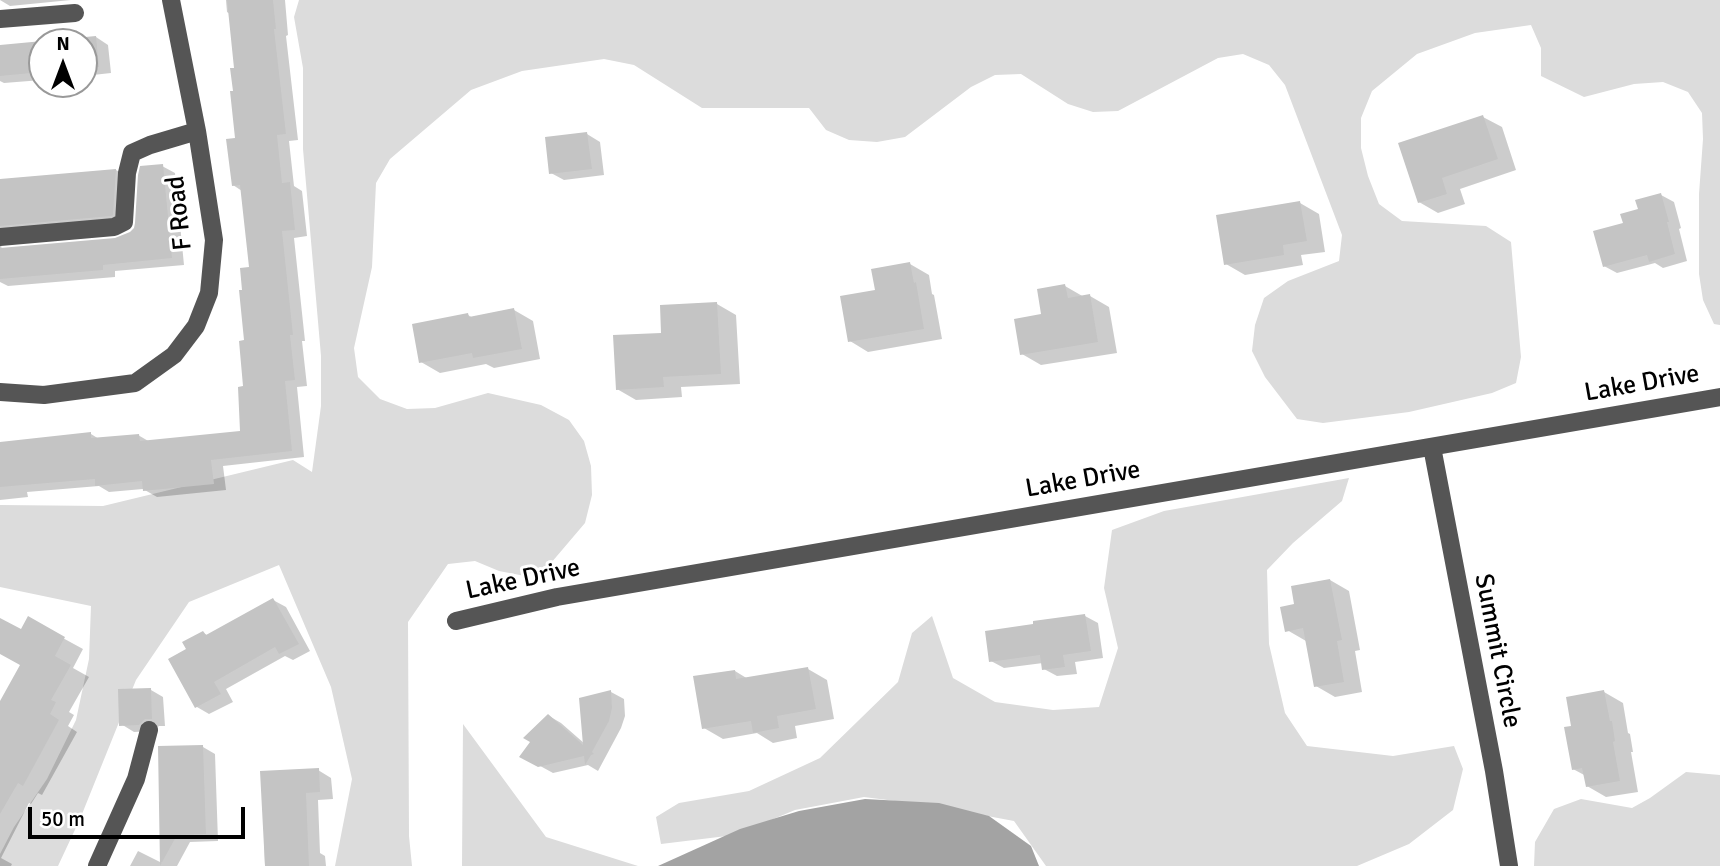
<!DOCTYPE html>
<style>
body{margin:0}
#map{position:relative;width:1720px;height:866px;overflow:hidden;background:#fff;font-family:Signika,sans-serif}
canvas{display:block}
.north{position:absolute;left:28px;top:28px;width:70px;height:70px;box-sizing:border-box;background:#fff;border:2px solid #999;border-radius:50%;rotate:0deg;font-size:19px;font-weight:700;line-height:28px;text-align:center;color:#000}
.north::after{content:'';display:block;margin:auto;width:24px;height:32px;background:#000;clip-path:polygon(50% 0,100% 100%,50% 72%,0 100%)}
.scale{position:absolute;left:28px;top:807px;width:217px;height:32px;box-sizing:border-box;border:4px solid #000;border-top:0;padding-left:9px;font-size:21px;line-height:24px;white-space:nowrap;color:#000;-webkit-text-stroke:5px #fff;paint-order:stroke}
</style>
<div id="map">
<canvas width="1720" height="866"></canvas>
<div class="north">N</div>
<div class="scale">50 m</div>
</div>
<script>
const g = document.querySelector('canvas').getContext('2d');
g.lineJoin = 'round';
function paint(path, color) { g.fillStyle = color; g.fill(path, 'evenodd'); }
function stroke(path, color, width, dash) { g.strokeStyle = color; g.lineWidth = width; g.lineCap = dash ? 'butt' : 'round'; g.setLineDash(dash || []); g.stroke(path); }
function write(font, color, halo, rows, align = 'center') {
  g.font = font + ' Signika,sans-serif'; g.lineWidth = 6; g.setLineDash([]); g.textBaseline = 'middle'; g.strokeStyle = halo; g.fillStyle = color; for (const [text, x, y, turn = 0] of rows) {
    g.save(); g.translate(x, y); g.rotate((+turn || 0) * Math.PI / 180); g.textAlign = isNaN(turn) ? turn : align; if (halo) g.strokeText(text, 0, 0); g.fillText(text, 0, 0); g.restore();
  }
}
paint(new Path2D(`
 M299,0H1720V325L1714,324L1703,300L1699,274V194L1703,139L1702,113L1688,92L1663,82L1634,84L1584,97L1541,76V48L1531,25L1475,33L1417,54L1372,91L1361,118V148L1368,176L1379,204L1402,221L1486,226L1511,242L1521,357L1516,383L1492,393L1409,412L1323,423L1297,419L1265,377L1252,351L1255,325L1264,298L1288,281L1339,261L1342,235L1285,85L1269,65L1243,54L1218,58L1118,111L1093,112L1068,104L1021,74L995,75L971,87L905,137L877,142L849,140L826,130L809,108H702L634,65L604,59L522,71L471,90L390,159L376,183L372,267L354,348L358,377L380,399L407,409L435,408L488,393L541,405L569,420L584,441L591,466L592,495L585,523L551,563L525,576L499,571L475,561L448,564L408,622L409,836L412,866H335L352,779L331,687L279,565L189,602L136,680L80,819L58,866H0V854L14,827L47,779L76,720L89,659L91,606L0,587V505L103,506L293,460L312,472L321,406V356L303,149V68L294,17Z
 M1349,478L1342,501L1293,543L1267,570L1269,644L1285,713L1307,746L1393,756L1454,746L1463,769L1453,810L1409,844L1357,866H1046L1014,821L934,806L864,797L795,810L735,835L661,844L656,817L679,803L749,791L820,758L898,682L912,633L932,616L953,678L995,702L1053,710L1099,707L1118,648L1104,588L1112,530L1164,511Z
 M463,724L546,837L638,866H462Z
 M1686,772L1720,775V866H1534L1535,842L1554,809L1581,799L1632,808L1650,798Z`), '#dcdcdc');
paint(new Path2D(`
 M865,799L939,803L989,816L1031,846L1039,866H658L740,829L799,811Z`), '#a3a3a3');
paint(new Path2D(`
 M0,0H71L10,6Z
 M226,0H285L288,35L286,36L298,140L289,141L294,186L302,191L307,236L294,238L305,341H302L307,386L297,387L304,457L223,466L226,490L157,497L143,489L109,492L99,486L27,492L28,497L0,500V444L91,434L99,439L138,435L150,442L242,433L245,387L246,341L244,292L251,269L242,191L233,185L237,140L234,93L236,69L230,14L227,12Z
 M96,37L108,45L111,73L84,76V42H46Z
 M42,42V80L4,83L0,81V46Z
 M1483,117L1502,127L1516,170L1460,189L1465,204L1438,213L1419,202Z
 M587,134L600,142L604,175L564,180L551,173Z
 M162,166L175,173L184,265L115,271V277L8,286L0,282V181L116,170L129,178L125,221L1,245L2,250L115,240L130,234L135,228Z
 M1661,195L1674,202L1681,228L1679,229L1687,261L1663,268L1655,263L1617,273L1604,266L1625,224L1640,210Z
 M1300,203L1319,214L1325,252L1301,255L1303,265L1245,275L1226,264Z
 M910,264L929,275L932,294L934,295L942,339L868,352L850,341L877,291Z
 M1065,286L1084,297L1090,296L1109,307L1117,353L1041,365L1022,354L1043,315Z
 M717,304L736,315L740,384L681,387L682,397L636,400L617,389L663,335Z
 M514,310L533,321L540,359L494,368L486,364L440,373L421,362L468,315L473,318Z
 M1330,580L1349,591L1360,650L1355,651L1362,692L1335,697L1316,686L1306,641L1287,630L1296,606Z
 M273,600L286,607L310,651L293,660L285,656L226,689L233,702L209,714L197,707L188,650L203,633L209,636Z
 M1085,616L1098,623L1103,658L1075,662L1077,674L1057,676L1044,669L1043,663L1004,668L991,661Z
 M28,619L83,649L73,668L89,677L69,712L74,715L68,726L77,732L42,795L38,793L31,804L29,803L1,858L12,864L11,866H0V706L22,665L0,653V620L22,632Z
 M808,669L827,680L834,719L795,726L797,738L773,743L757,733L723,739L704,728L735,671L748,679Z
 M151,690L163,697L165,726H159L153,731L134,732L121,724Z
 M611,692L624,699L625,716L621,728L598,771L588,765L553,773L522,756L549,716L561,723L585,744Z
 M1604,692L1623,703L1628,733L1630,734L1633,752H1631L1638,792L1606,797L1587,786L1586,776L1573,769V727Z
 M203,747L215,754L218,841L190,842L177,866H130L138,851L162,863L160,748Z
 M318,770L331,778L333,799L318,800L320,853L325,856L326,866H265L262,773Z`), '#0003');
paint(new Path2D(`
 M227,0H273L276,29H274L286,134L277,135L282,183L290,182L295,230L282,231L293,335H290L295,380L285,381L292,451L211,460L214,484L143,491L142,481L95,486V479L0,487V442L91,432V438L139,434L140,441L240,431L238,387L243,386L239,341L244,340L239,290H242L240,268L249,267L240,185L232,186L226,139L235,138L230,91H233L230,68H234Z
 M96,36L99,67L84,68V42H42V72L0,76V45Z
 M1483,115L1498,159L1442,178L1447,194L1418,203L1398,143Z
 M587,132L592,169L549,174L545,137Z
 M163,164L172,258L103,265V270L0,279V248L115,238L130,232L134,228L135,223L138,175L140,166Z
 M116,169L113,215L111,216L0,226V179Z
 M1661,193L1669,222H1667L1675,254L1649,262L1647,255L1603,267L1593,231L1623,223L1620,214L1638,209L1635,200Z
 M1300,201L1307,241L1283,245L1284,255L1224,265L1216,215Z
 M910,262L914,283L916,282L924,329L848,342L840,296L875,290L871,269Z
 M1065,284L1068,298L1090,294L1098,342L1020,355L1014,319L1041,314L1037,289Z
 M717,302L721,374L663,377L664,387L616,390L613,335L661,333L660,305Z
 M514,308L522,349L473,358L472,353L419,363L412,324L468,313L469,317Z
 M1330,579L1342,640L1337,641L1344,682L1314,687L1303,628L1285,632L1280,607L1294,604L1291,586Z
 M273,598L299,644L279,654L275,647L214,682L221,694L195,708L168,659L186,649L182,642L203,631L206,635Z
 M1085,614L1091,651L1063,655L1065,667L1042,670L1040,655L989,662L985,631L1033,624V621Z
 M28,616L65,637L55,656L71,665L51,700L56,702L50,714L59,720L23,786L18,783L0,814V701L20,665L0,654V618L21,629Z
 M808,667L816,709L777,716L779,728L753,733L751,721L702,729L693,676L735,670L736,679Z
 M151,688L152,719H145L139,725L119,726L118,689Z
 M611,690L612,708L609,721L592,752L594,754L591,755L585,765L584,756L538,767L519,757L530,742L523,738L548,714L583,745L579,698Z
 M1604,690L1610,721H1612L1615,741L1613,742L1620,781L1586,787L1582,768L1572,770L1564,727L1571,726L1566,697Z
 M203,745L206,834L177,835L160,866L158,746Z
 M319,768L320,792L306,793L309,866H265L260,771Z`), '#c4c4c4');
stroke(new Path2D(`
 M0,19L75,13
 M0,237L114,227L124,222L127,173L132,153L150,145L197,131
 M0,392L44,395L135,383L174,355L196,326L209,293L214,240L197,131L171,0
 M1432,447L1494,771L1509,866
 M456,621L557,597L1720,397
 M97,866L136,779L149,730`), '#555', 18);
write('26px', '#000', '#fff', [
 ["F Road",180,213,-96],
 ["Lake Drive",1642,384,-10],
 ["Lake Drive",1083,480,-10],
 ["Lake Drive",523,580,-12],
 ["Summit Circle",1497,651,79]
]);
</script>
